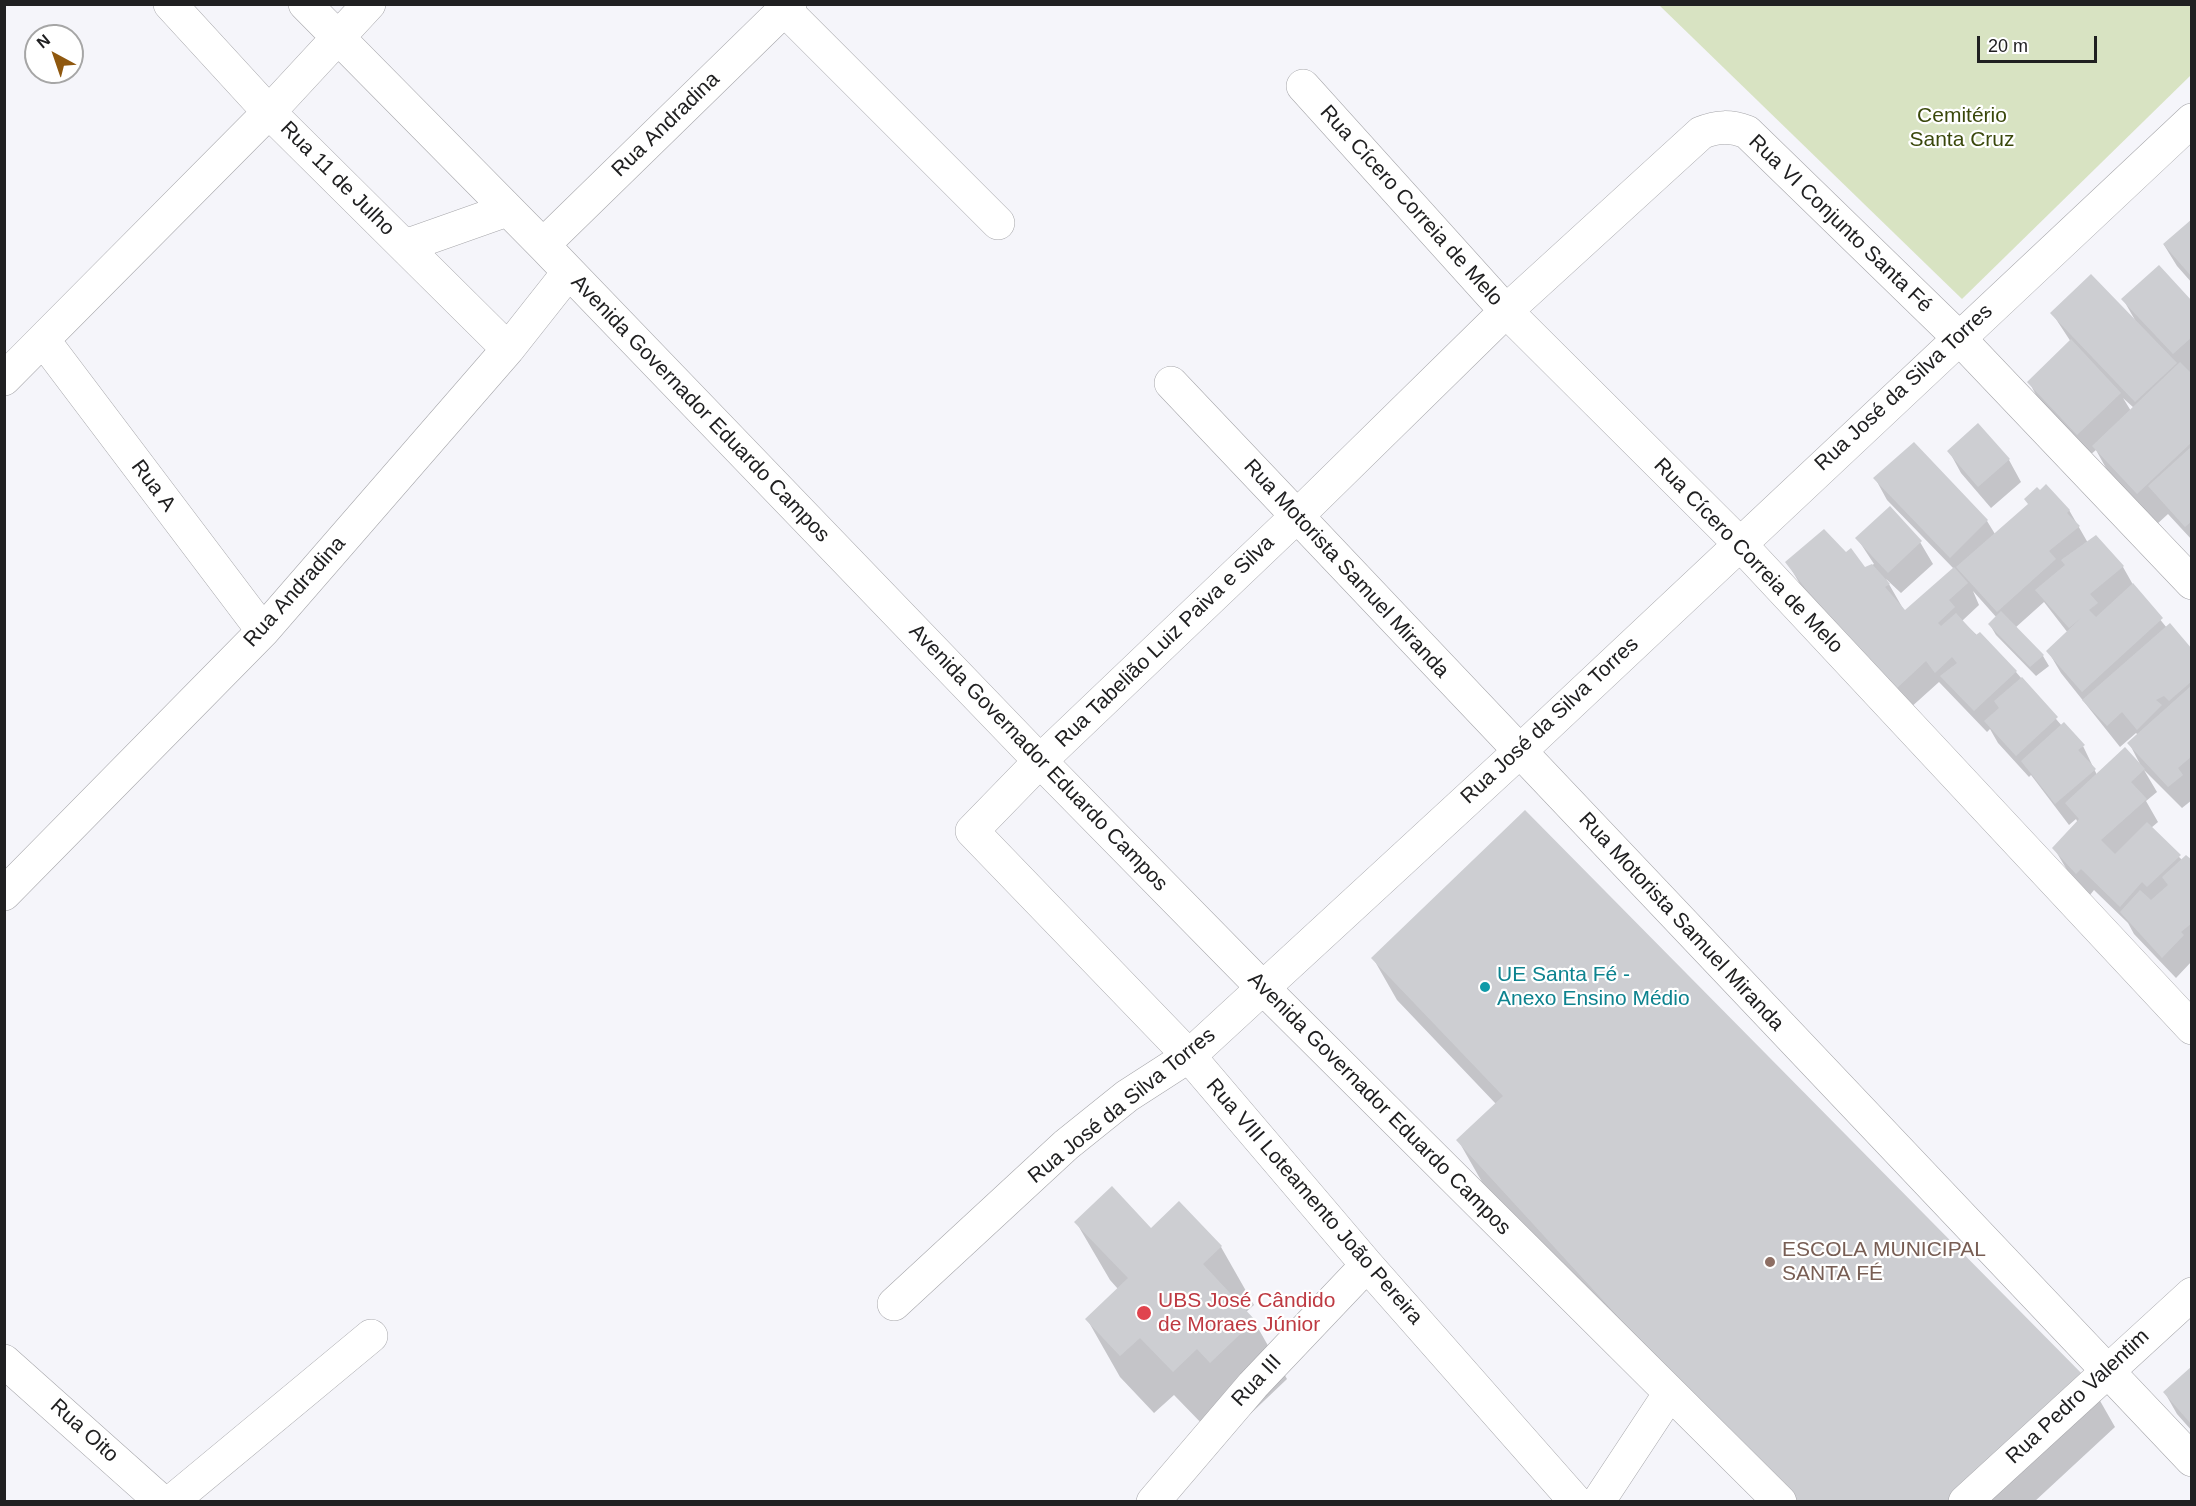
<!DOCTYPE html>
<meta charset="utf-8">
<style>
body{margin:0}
#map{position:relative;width:2196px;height:1506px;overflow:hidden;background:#f5f5fa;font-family:Helvetica,sans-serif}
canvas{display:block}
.frame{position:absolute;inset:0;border:6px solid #202021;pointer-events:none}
.north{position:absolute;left:24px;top:24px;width:60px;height:60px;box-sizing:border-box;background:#fff;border:2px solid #a6a6a6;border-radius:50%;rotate:320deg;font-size:16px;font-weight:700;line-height:24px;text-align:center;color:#202021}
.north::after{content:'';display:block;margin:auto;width:21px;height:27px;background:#8f580f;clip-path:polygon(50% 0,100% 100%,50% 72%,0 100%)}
.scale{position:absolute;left:1977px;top:36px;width:120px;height:27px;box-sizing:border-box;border:3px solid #202021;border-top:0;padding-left:8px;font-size:18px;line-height:21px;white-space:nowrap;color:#202021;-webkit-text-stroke:4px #fff;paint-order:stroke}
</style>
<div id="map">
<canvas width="2196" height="1506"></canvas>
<div class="frame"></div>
<div class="north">N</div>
<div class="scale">20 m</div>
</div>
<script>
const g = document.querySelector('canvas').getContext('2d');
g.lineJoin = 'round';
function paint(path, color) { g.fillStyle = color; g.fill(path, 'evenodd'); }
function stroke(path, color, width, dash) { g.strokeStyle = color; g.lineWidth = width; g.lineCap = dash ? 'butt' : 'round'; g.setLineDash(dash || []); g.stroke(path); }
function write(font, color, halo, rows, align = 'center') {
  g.font = font + ' Helvetica,sans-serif'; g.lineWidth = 4.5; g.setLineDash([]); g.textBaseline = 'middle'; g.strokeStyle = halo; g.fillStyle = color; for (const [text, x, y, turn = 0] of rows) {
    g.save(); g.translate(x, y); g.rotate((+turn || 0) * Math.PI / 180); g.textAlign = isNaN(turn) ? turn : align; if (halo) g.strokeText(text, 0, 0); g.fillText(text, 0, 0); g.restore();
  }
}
paint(new Path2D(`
 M1659,5H2191V75L1962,299Z`), '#d8e3c2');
paint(new Path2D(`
 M2192,221V283L2177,266L2164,245Z
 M2123,299L2192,303V370L2189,373L2192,376V540L2168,514L2156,525L2112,479L2096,450L2090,455L2041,404L2029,382L2071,342L2052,313L2135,320ZM2123,398L2134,408L2131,411Z
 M1978,425L2009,460L2021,482L1991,508L1961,473L1949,451Z
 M1875,478L1987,521L1995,534L2069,510L2088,543L2096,537L2123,567L2136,590L2167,628L2192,651V800L2182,808L2144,770L2157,792L2146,801L2158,822L2151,828L2183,861L2192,862V961L2176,978L2134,934L2128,923L2094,890L2090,895L2067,870L2054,848L2078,823L2076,819L2069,825L2031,775L2029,777L1998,743L1990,729L1987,732L1939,682L1909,709L1800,584L1787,562L1846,554L1865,569L1874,564L1857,538L1920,542L1933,564L1901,593L1886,579L1905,612L1954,569L1887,500ZM1973,591L1997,618L1990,625L1996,635L2036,676L2049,666L2043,656L2015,628L2044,602L2068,633L2048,651L2061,673L2120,747L2136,733L2138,735L2129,743L2140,764L2097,775L2083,746L2062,726L2016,672L1962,621L1979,605Z
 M1373,958L2091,1385L2115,1427L2034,1502H1776L1482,1182L1458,1140L1496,1104L1397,1000Z
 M1179,1204L1221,1247L1254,1305L1246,1312L1254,1321L1287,1379L1244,1420L1207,1429L1174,1395L1154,1413L1120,1377L1087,1319L1118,1289L1110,1280L1076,1222L1151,1230Z
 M2192,1368V1431L2177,1414L2165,1393Z`), '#0003');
paint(new Path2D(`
 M2192,219V277L2163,244Z
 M2159,265L2192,301V337L2173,354L2121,299Z
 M2091,274L2177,363L2135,402L2050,313Z
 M2071,339L2121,393L2077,435L2027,382Z
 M2180,362L2192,374V442L2137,494L2092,446Z
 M1978,423L2010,459L1978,487L1947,451Z
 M1914,442L1988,520L1950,558L1873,478Z
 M2192,446V521L2185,527L2148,486Z
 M2046,484L2070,510L2067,513L2080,526L2049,551L2056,559L1997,612L1956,567L2028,504L2024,499L2037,487L2040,490Z
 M1890,506L1922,541L1888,573L1855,538Z
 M1824,529L1846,552L1851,548L1865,567L1872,564L1890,584L1885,587L1905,610L1954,567L1968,583L1949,600L1955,607L1938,623L1941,626L1956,613L1976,635L1980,632L2017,671L1974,711L1940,676L1957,663L1952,657L1935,673L1926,661L1896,689L1805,588L1785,562Z
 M2096,535L2124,566L2090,594L2098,603L2089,610L2096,617L2133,583L2163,618L2082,692L2046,651L2082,617L2069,628L2035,590L2065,565L2061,560Z
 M2001,611L2044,655L2030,667L1988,624Z
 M2170,623L2192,649V681L2169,701L2164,696L2156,700L2162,705L2137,730L2122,712L2107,726L2082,700Z
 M2022,677L2058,717L2016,756L1984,721L1999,708L1994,701Z
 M2192,685V756L2178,768L2183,775L2168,787L2127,743Z
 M2064,722L2085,745L2078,750L2096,769L2055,804L2021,761Z
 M2125,747L2145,769L2131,782L2147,799L2101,840L2115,854L2147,822L2181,855L2147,887L2142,882L2120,907L2081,869L2076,874L2052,848L2079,819L2065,803Z
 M1525,810L2092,1384L1965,1502H1788L1456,1140L1503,1096L1371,958Z
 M2186,855L2192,860V923L2181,932L2184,935L2162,958L2120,912L2140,890L2151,900L2168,885L2162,877Z
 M1112,1186L1151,1228L1179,1201L1222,1246L1203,1264L1255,1320L1210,1363L1197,1349L1173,1372L1140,1338L1120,1356L1085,1319L1128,1278L1074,1222Z
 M2192,1366V1425L2163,1392Z`), '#cdced2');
const minor = new Path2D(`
 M170,4L269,112L508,349
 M305,4L543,245L1040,761L1262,987L1780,1502
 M785,10L998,223
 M1303,86L1506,311L1739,543L2192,1028
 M543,245L790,4
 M405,246L507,210
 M44,341L263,631
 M4,379L269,112L369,4
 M1171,383L2192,1460
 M4,894L263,631L508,349L568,273
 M894,1304L1066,1145L1127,1096L1189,1056L1519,752L2192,120
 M4,1361L162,1502
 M171,1502L371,1336
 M1153,1502L1253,1385L1367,1265
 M1576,1502L1367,1265L1189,1056L972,831L1040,761L1296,517L1506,311L1701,133C1718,126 1730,126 1747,132L1958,337L2192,583
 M1598,1502L1670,1393
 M1965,1502L2192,1294`);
stroke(minor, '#a6a6aa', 34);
stroke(minor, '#fff', 33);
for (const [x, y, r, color] of [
 [1485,987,6,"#0f9aa8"],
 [1770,1262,6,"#8d6e63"],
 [1144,1313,8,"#e0444e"]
]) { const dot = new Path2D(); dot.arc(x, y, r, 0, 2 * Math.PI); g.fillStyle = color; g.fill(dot); stroke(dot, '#fff', 2); }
write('21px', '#3a480b', '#fff', [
 ["Cemitério",1962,116],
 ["Santa Cruz",1962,140]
]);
write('21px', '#202021', '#fff', [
 ["Rua Andradina",666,125,-44],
 ["Rua 11 de Julho",337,179,45],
 ["Rua Cícero Correia de Melo",1411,206,48],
 ["Rua VI Conjunto Santa Fé",1840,224,44],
 ["Rua José da Silva Torres",1904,388,-43],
 ["Avenida Governador Eduardo Campos",700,409,46],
 ["Rua A",153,486,53],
 ["Rua Cícero Correia de Melo",1748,556,46],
 ["Rua Motorista Samuel Miranda",1346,569,47],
 ["Rua Andradina",295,592,-48],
 ["Rua Tabelião Luiz Paiva e Silva",1165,642,-44],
 ["Rua José da Silva Torres",1550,721,-43],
 ["Avenida Governador Eduardo Campos",1038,758,46],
 ["Rua Motorista Samuel Miranda",1681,922,47],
 ["Avenida Governador Eduardo Campos",1379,1104,45],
 ["Rua José da Silva Torres",1122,1106,-39],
 ["Rua VIII Loteamento João Pereira",1314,1202,49],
 ["Rua III",1257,1381,-47],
 ["Rua Pedro Valentim",2078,1397,-43],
 ["Rua Oito",84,1431,42]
]);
write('21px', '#0d838f', '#fff', [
 ["UE Santa Fé -",1497,975],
 ["Anexo Ensino Médio",1497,999]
], 'left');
write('21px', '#785e54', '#fff', [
 ["ESCOLA MUNICIPAL",1782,1250],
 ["SANTA FÉ",1782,1274]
], 'left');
write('21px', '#be3a42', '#fff', [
 ["UBS José Cândido",1158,1301],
 ["de Moraes Júnior",1158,1325]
], 'left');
</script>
